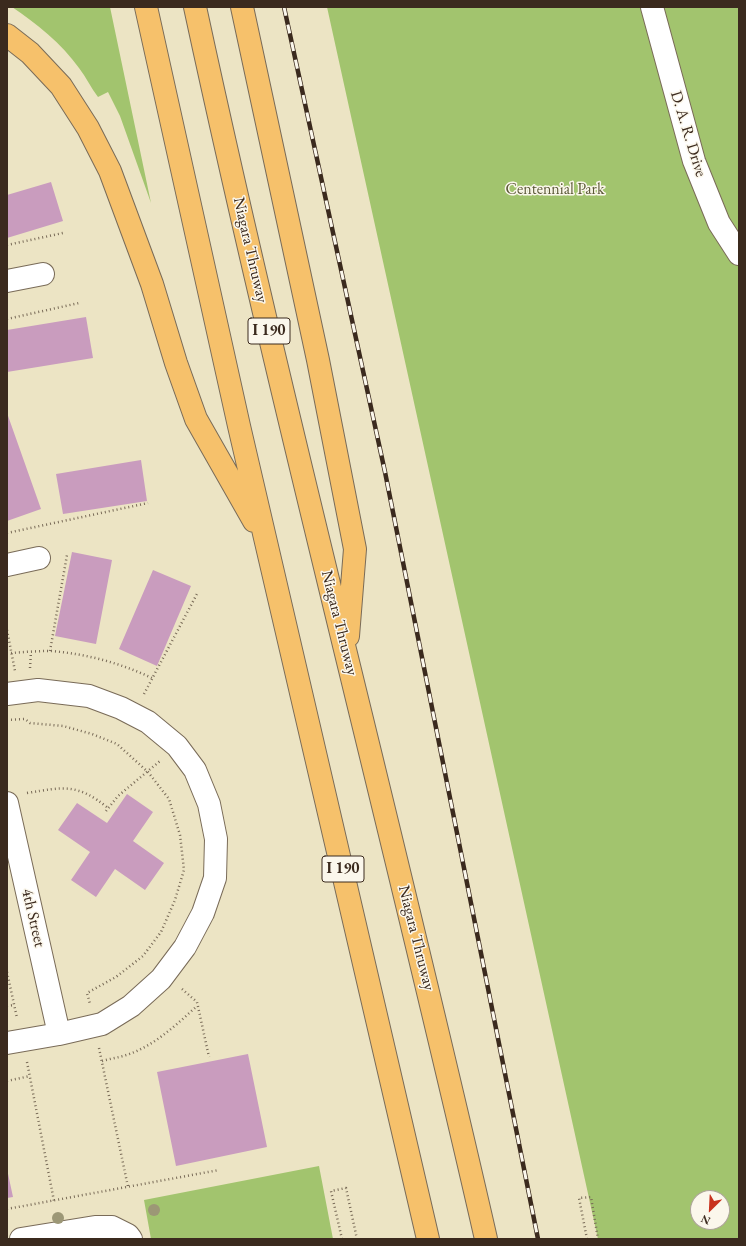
<!DOCTYPE html>
<style>
body{margin:0}
#map{position:relative;width:746px;height:1246px;overflow:hidden;background:#ece4c4;font-family:"EB Garamond",serif}
canvas{display:block}
.frame{position:absolute;inset:0;border:8px solid #3b2a1e;pointer-events:none}
.north{position:absolute;left:690px;top:1190px;width:40px;height:40px;box-sizing:border-box;background:#fbf7ec;border:1px solid #aea59a;border-radius:50%;rotate:204deg;font-size:11px;font-weight:700;line-height:16px;text-align:center;color:#3b2a1e}
.north::after{content:'';display:block;margin:auto;width:14px;height:18px;background:#c8321e;clip-path:polygon(50% 0,100% 100%,50% 72%,0 100%)}
</style>
<div id="map">
<canvas width="746" height="1246"></canvas>
<div class="frame"></div>
<div class="north">N</div>
</div>
<script>
const g = document.querySelector('canvas').getContext('2d');
g.lineJoin = 'round';
function paint(path, color) { g.fillStyle = color; g.fill(path, 'evenodd'); }
function stroke(path, color, width, dash) { g.strokeStyle = color; g.lineWidth = width; g.lineCap = dash ? 'butt' : 'round'; g.setLineDash(dash || []); g.stroke(path); }
function write(font, color, halo, rows, align = 'center') {
  g.font = font + ' "EB Garamond",serif'; g.lineWidth = 3; g.setLineDash([]); g.textBaseline = 'middle'; g.strokeStyle = halo; g.fillStyle = color; for (const [text, x, y, turn = 0] of rows) {
    g.save(); g.translate(x, y); g.rotate((+turn || 0) * Math.PI / 180); g.textAlign = isNaN(turn) ? turn : align; if (halo) g.strokeText(text, 0, 0); g.fillText(text, 0, 0); g.restore();
  }
}
paint(new Path2D(`
 M12,7H110L151,203L120,116L108,92L98,97C91,88 86,77 79,68C62,44 36,23 12,7Z
 M327,7H739V1239H598ZM698,1198H722V1222H698Z
 M319,1166L333,1239H151L144,1200Z`), '#a2c46e');
paint(new Path2D(`
 M51,182L63,221L7,238V195Z
 M86,317L93,358L7,372V330Z
 M7,413L41,509L7,521Z
 M141,460L147,501L63,514L56,474Z
 M72,552L112,560L96,644L55,636Z
 M153,570L191,586L157,666L119,649Z
 M127,794L153,812L133,841L164,863L145,890L115,869L96,897L71,880L90,852L58,830L77,803L107,823Z
 M248,1054L267,1147L176,1166L157,1072Z
 M7,1169L13,1197L7,1198Z`), '#c99cbe');
const minor = new Path2D(`
 M652,7L694,161L719,223L739,254
 M7,281L43,274
 M7,565L39,558
 M7,694L38,690L89,696L121,708L148,722L177,746L195,770L209,804L216,839L215,878L203,913L185,947L161,979L131,1006L102,1024L59,1034L7,1043
 M7,803L59,1034
 M21,1239L95,1227H112L128,1235L131,1239`);
const motorway = new Path2D(`
 M146,7L239,426L428,1239
 M195,7C284,420 392,827 486,1239
 M242,7L318,360L355,549L348,636
 M7,35L30,53L61,86L88,128L110,171L152,284L176,363L196,419L254,521`);
stroke(minor, '#796b58', 24);
stroke(motorway, '#796b58', 24);
stroke(new Path2D(`
 M7,245L63,233
 M7,319L79,303
 M7,533L148,503
 M7,630L15,671
 M50,651L67,555
 M11,653C24,652 38,651 51,651C87,654 120,663 152,678
 M30,668L31,652
 M144,694L198,592
 M7,720L25,719L30,723L63,726L92,734L117,744L148,772L169,799L180,835L184,870L175,900L161,932L143,956L116,977L87,993L90,1004
 M27,793C64,787 77,783 108,808
 M106,811L118,796L160,761
 M7,972L17,1018
 M182,989L197,1002L209,1057
 M7,1006L14,1005
 M99,1048L128,1187
 M102,1061C109,1059 116,1058 123,1056C152,1048 175,1026 197,1006
 M27,1062L54,1201
 M7,1081L30,1076
 M7,1209L219,1170
 M342,1239L331,1191L346,1188L357,1239
 M587,1239L579,1198L591,1197L598,1239`), '#796b58', 2.5, [1, 3]);
stroke(minor, '#fff', 22);
stroke(motorway, '#f6c16b', 22);
const rail = new Path2D(`
 M284,7L385,472L538,1239`);
stroke(rail, '#3b2a1e', 4.5);
stroke(rail, '#fbf7ec', 3, [9]);
g.fillStyle = '#9c9776';
for (const [x, y] of [
 [154,1210],
 [58,1218]
]) { g.beginPath(); g.arc(x, y, 6, 0, 2 * Math.PI); g.fill(); }
for (const [x, y, w] of [
 [269,331,42],
 [343,869,42]
]) { const box = new Path2D(); box.roundRect(x - w / 2, y - 13, w, 26, 3); g.fillStyle = '#fbf7ec'; g.fill(box); stroke(box, '#3b2a1e', 1); }
write('bold 15px', '#3b2a1e', null, [
 ["I 190",269,331],
 ["I 190",343,869]
]);
write('16px', '#3b2a1e', '#fbf7ec', [
 ["D. A. R. Drive",688,134,73],
 ["Niagara Thruway",250,250,77],
 ["Niagara Thruway",339,623,76],
 ["4th Street",33,918,77],
 ["Niagara Thruway",416,938,76]
]);
write('16px', '#5a5836', '#fbf7ec', [
 ["Centennial Park",555,190]
]);
</script>
